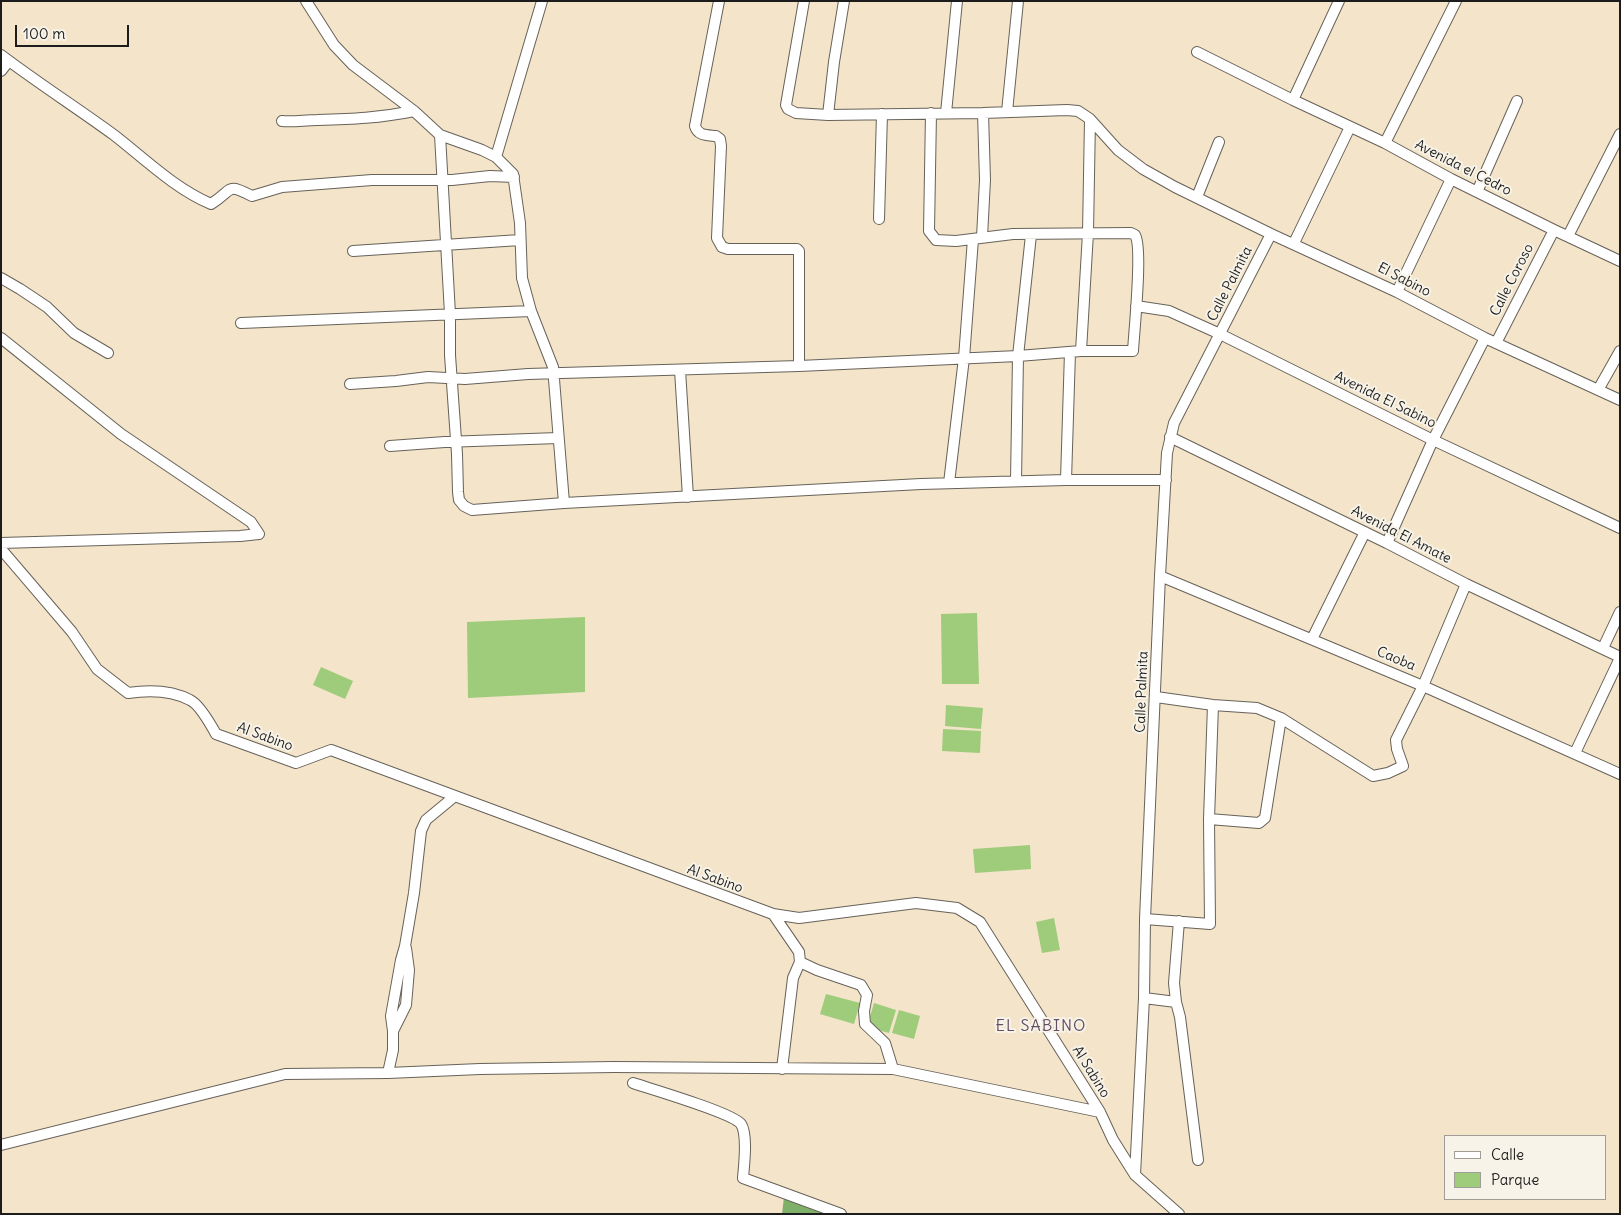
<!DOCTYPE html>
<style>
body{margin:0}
#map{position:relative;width:1621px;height:1215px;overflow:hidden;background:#f3e4ca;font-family:Delius,sans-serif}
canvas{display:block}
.frame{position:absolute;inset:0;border:2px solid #1c1c1c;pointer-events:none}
.legend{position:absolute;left:1444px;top:1135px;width:162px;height:65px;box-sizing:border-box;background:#f7f3e8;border:1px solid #9f9d96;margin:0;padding:6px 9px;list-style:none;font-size:15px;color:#1c1c1c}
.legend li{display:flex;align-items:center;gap:10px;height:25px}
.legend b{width:25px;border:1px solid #9f9d96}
.scale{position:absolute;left:15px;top:25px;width:114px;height:22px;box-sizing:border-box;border:2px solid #1c1c1c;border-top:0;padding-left:6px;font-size:15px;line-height:18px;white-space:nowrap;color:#1c1c1c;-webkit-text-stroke:4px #f7f3e8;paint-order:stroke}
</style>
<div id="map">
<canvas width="1621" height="1215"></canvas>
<div class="frame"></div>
<ul class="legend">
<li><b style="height:6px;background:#fff"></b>Calle</li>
<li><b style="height:14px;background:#9ecc7a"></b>Parque</li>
</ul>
<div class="scale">100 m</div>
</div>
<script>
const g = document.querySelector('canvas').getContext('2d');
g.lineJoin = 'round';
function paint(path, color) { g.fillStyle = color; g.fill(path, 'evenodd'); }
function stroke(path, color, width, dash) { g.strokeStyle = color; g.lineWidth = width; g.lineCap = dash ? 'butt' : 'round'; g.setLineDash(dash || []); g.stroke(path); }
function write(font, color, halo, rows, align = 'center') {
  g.font = font + ' Delius,sans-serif'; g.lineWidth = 4; g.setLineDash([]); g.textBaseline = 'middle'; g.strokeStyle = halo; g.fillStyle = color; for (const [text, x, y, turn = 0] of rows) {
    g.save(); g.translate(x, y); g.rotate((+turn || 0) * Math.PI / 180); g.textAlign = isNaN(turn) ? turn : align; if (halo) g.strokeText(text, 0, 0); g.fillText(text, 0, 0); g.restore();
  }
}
paint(new Path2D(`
 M977,613L979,684H942L941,614Z
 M585,617V692L468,698L467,622Z
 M321,667L353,681L345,699L313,685Z
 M946,705L983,708L981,729L945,726Z
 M943,729L981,731L980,753L942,751Z
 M1030,845L1031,869L975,873L973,849Z
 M1054,918L1060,950L1042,953L1036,922Z
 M826,994L860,1003L854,1024L820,1014Z
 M874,1003L896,1010L889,1033L867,1027Z
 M899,1010L920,1016L914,1039L892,1033Z`), '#9ecc7a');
paint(new Path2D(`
 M784,1197L833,1214H782Z`), '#7eb06a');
const minor = new Path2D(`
 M306,1L334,45L353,65L414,111L440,135L482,150L496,157L513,174L520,223L522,278L531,311L553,367L564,503
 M719,1L695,126C698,136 707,135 716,136L720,139L721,146L717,238L722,247L728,249H797L799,251V366
 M804,1L786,105L788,109L796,113L828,115L983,113L1067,110L1078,111L1090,119L1118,150L1143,169L1175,187L1271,234L1397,292L1485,338L1620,400
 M1197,52L1293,100L1385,143L1451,179L1554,230L1620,261
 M1,55C38,83 77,108 114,135C145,159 174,188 211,204C234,190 225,182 252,196L282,187L372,180H452L490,176L514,177
 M1,71L9,61
 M1293,100L1339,1
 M1007,112L1018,1
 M946,113L957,1
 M828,115L834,62L844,1
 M282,121C294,122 305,120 317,120C352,119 380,118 414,111
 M440,135L450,314V355L457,454L458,492L459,500L464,506L472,510L564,503L921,484L1066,480H1166
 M1385,143L1456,1
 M496,157L542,1
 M1477,192L1517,101
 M1197,197L1219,142
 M879,219L882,114
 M1568,236L1620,134
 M982,237L985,180L983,113
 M1294,243L1350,127
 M353,251L520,240
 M1,278L20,289L47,307L74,333L108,353
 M1397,292L1451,179
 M1136,306L1169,311L1220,334L1433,440L1620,528
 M241,323L531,311
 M1,338L121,434L251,522L259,534L240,536L1,543
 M1496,343L1554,230
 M1081,351L1088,233L1090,119
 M680,370L688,497
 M350,384L396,381L428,377L465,379L528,374L799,366L1018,356L1081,351H1133C1134,332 1143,247 1135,235L1131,233L1013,234L956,241L936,240L929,231L931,113
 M1598,390L1620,351
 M1170,437L1387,543L1466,584L1620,657
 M390,446L445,442L558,438
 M1066,480L1070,352
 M1016,481L1018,356L1031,235
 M949,483L964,358L973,239
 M1387,543L1433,440L1485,338
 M1,549L72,632L97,669L128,693C148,690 171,690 190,700C199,704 211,725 216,734L296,763L331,750L773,914L799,918L916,903L957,908L980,922L1100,1112L1113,1140L1135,1175L1179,1214
 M1160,576L1423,686L1620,774
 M1312,639L1365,532
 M1603,648L1620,612
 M1156,697L1213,705L1257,708L1281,718L1373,776L1388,773L1403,766L1397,749L1396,740L1423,686L1466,584
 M1575,753L1620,658
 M1209,819L1259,823L1265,818L1281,718
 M773,914L799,952L800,962L793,978L782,1069
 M1145,919L1210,924L1209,819L1213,705
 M800,962L817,970L861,985L867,995L864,1011L865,1024L885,1043L893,1069
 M1144,998L1176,1002L1180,1017L1198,1160
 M1176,1002L1174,983L1179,921
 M393,1031L406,1005L409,970L406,948
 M388,1073L393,1050V1031L391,1016L401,960L405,946L414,893L421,831L426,820L455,796
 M633,1083C651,1089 733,1113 741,1124C748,1135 744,1165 743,1178L841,1214
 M1,1145L285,1074L388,1073L480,1069L614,1067L893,1069L1100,1112
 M1135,1175L1144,998L1145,919L1160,576L1167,453L1174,423L1271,234`);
stroke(minor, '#676259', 12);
stroke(minor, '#fff', 10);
write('14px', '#1c1c1c', '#f7f3e8', [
 ["Avenida el Cedro",1463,168,27],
 ["El Sabino",1404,280,27],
 ["Calle Coroso",1512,280,-63],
 ["Calle Palmita",1230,284,-63],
 ["Avenida El Sabino",1385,400,26],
 ["Avenida El Amate",1401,535,27],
 ["Caoba",1396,659,23],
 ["Calle Palmita",1142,692,-88],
 ["Al Sabino",265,737,20],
 ["Al Sabino",715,879,20],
 ["Al Sabino",1091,1072,58]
]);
g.letterSpacing = '1px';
write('16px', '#644e63', '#f7f3e8', [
 ["EL SABINO",1041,1026]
]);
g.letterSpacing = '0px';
</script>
